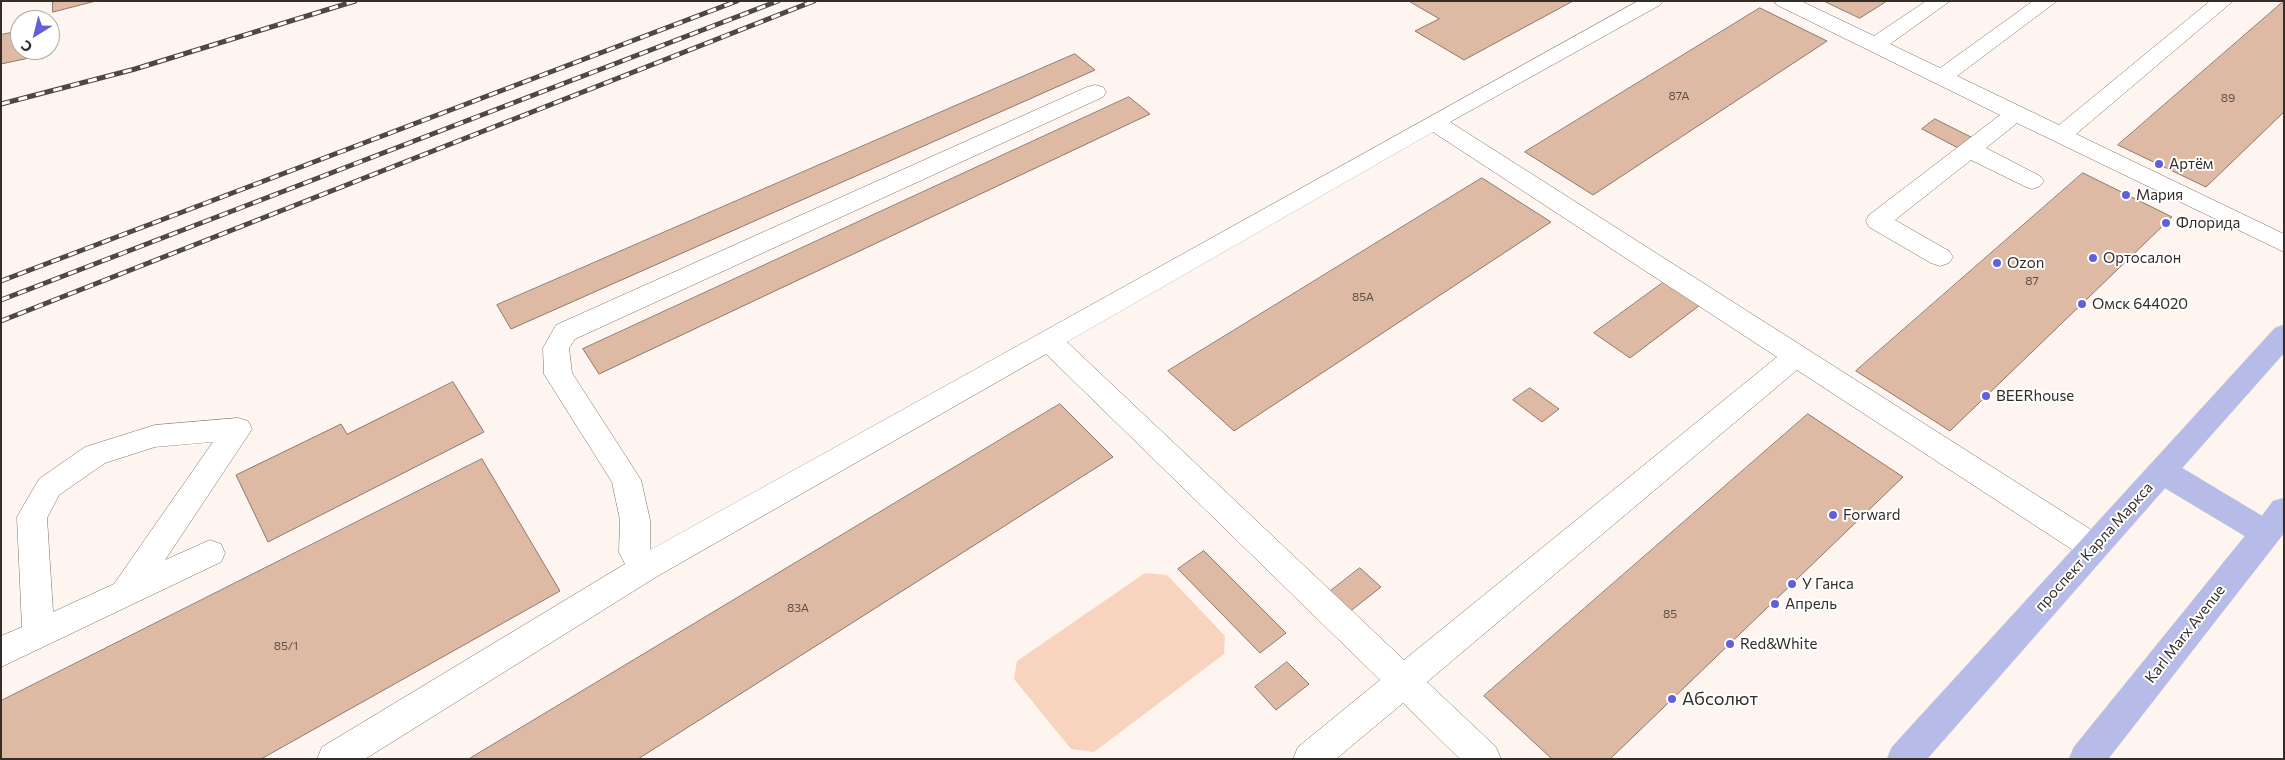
<!DOCTYPE html>
<meta charset="utf-8">
<style>
body{margin:0}
#map{position:relative;width:2285px;height:760px;overflow:hidden;background:#fef5f0;font-family:Commissioner,sans-serif}
canvas{display:block}
.frame{position:absolute;inset:0;border:2px solid #352d28;pointer-events:none}
.north{position:absolute;left:10px;top:10px;width:50px;height:50px;box-sizing:border-box;background:#fff;border:1px solid #aeaba9;border-radius:50%;rotate:216deg;font-size:14px;font-weight:700;line-height:20px;text-align:center;color:#352d28}
.north::after{content:'';display:block;margin:auto;width:18px;height:22px;background:#6060d9;clip-path:polygon(50% 0,100% 100%,50% 72%,0 100%)}
</style>
<div id="map">
<canvas width="2285" height="760"></canvas>
<div class="frame"></div>
<div class="north">С</div>
</div>
<script>
const g = document.querySelector('canvas').getContext('2d');
g.lineJoin = 'round';
function paint(path, color) { g.fillStyle = color; g.fill(path, 'evenodd'); }
function stroke(path, color, width, dash) { g.strokeStyle = color; g.lineWidth = width; g.lineCap = dash ? 'butt' : 'round'; g.setLineDash(dash || []); g.stroke(path); }
function write(font, color, halo, rows, align = 'center') {
  g.font = font + ' Commissioner,sans-serif'; g.lineWidth = 4; g.setLineDash([]); g.textBaseline = 'middle'; g.strokeStyle = halo; g.fillStyle = color; for (const [text, x, y, turn = 0] of rows) {
    g.save(); g.translate(x, y); g.rotate((+turn || 0) * Math.PI / 180); g.textAlign = isNaN(turn) ? turn : align; if (halo) g.strokeText(text, 0, 0); g.fillText(text, 0, 0); g.restore();
  }
}
paint(new Path2D(`
 M1145,573L1167,575L1225,636L1224,654L1094,752L1071,749L1014,679L1017,661Z`), '#f8d3be');
const building = new Path2D(`
 M53,1H96L53,12Z
 M1409,1H1573L1464,60L1415,31L1439,19Z
 M1824,1H1887L1860,18Z
 M2284,1V112L2206,187L2118,145Z
 M1760,8L1827,41L1593,195L1525,152Z
 M20,31V50H44L43,55L1,64V35Z
 M1075,54L1095,70L511,329L497,305Z
 M1129,97L1150,114L599,374L583,349Z
 M1935,119L1973,138L1960,149L1922,129Z
 M2083,173L2172,217L1950,431L1856,371Z
 M1482,178L1551,222L1234,431L1168,371Z
 M1664,282L1700,305L1630,358L1594,333Z
 M453,382L484,432L268,542L236,475L341,424L347,434Z
 M1530,388L1559,409L1542,422L1513,400Z
 M1060,404L1113,457L638,759H469Z
 M1808,414L1903,477L1610,759H1552L1484,696Z
 M482,459L560,591L261,759H1V701Z
 M1204,551L1286,633L1260,653L1178,569Z
 M1360,568L1381,587L1348,613L1328,593Z
 M1287,662L1309,684L1276,710L1255,687Z`);
paint(building, '#deb9a4');
stroke(building, '#8b786d', 1);
const minor = new Path2D(`
 M1638,1H1663L1660,5L1450,122L2104,538L2108,547L2104,556L2093,560L2082,556L1797,370L1427,682L1496,747L1501,759H1460L1403,703L1336,759H1293L1298,747L1380,680L1046,354L656,577L365,759H317L322,747L625,564L619,552L620,520L612,482L544,374L543,348L556,325L1087,87L1095,85L1103,87L1106,92L1103,97L575,339L569,348L572,373L641,480L650,520V550ZM1433,132L1777,357L1404,660L1067,342Z
 M1774,1H1801L1874,36L1926,1H1950L1890,44L1940,68L2033,1H2057L1957,76L2059,125L2210,1H2233L2076,134L2284,234V252L2017,123L1986,148L2040,176L2044,181L2040,186L2032,189L2024,186L1971,160L1895,220L1949,251L1953,257L1949,263L1940,266L1931,263L1869,227L1866,221L1869,215L2000,115L1777,5Z
 M238,418L248,421L252,429L165,560L210,540L221,544L225,553L221,562L1,667V636L22,627L17,517L39,479L85,447L155,425ZM213,442L114,584L53,612L47,518L59,495L105,463L155,447Z`);
const major = new Path2D(`
 M2284,325V353L2182,468L2262,516L2273,501L2284,498V533L2108,759H2069L2074,747L2245,536L2165,488L1927,759H1887L1892,747L2275,328Z`);
stroke(minor, '#826f64', 1);
stroke(major, '#d7d5d4', 1);
paint(minor, '#fff');
paint(major, '#b6bbe8');
const rail = new Path2D(`
 M1,104L135,69L355,1
 M1,281L737,1
 M1,300L778,1
 M1,321L814,1`);
stroke(rail, '#4f4742', 5);
stroke(rail, '#fff', 3, [9]);
for (const [x, y, r, color] of [
 [2159,164,5,"#6060d9"],
 [2126,195,5,"#6060d9"],
 [2166,223,5,"#6060d9"],
 [2093,258,5,"#6060d9"],
 [1997,263,5,"#6060d9"],
 [2082,304,5,"#6060d9"],
 [1986,396,5,"#6060d9"],
 [1833,515,5,"#6060d9"],
 [1792,584,5,"#6060d9"],
 [1775,604,5,"#6060d9"],
 [1730,644,5,"#6060d9"],
 [1672,699,5,"#6060d9"]
]) { const dot = new Path2D(); dot.arc(x, y, r, 0, 2 * Math.PI); g.fillStyle = color; g.fill(dot); stroke(dot, '#fff', 2); }
write('12px', '#5f5047', null, [
 ["87А",1679,96],
 ["89",2228,98],
 ["87",2032,281],
 ["85А",1363,297],
 ["83А",798,608],
 ["85",1670,614],
 ["85/1",286,646]
]);
write('15px', '#352d28', '#fff', [
 ["Артём",2169,164],
 ["Мария",2136,195],
 ["Флорида",2176,223],
 ["Ортосалон",2103,258],
 ["Ozon",2007,263],
 ["Омск 644020",2092,304],
 ["BEERhouse",1996,396],
 ["Forward",1843,515],
 ["У Ганса",1802,584],
 ["Апрель",1785,604],
 ["Red&White",1740,644]
], 'left');
write('15px', '#352d28', '#fff', [
 ["проспект Карла Маркса",2094,547,-48],
 ["Karl Marx Avenue",2185,634,-52]
]);
write('18px', '#352d28', '#fff', [
 ["Абсолют",1682,699]
], 'left');
</script>
